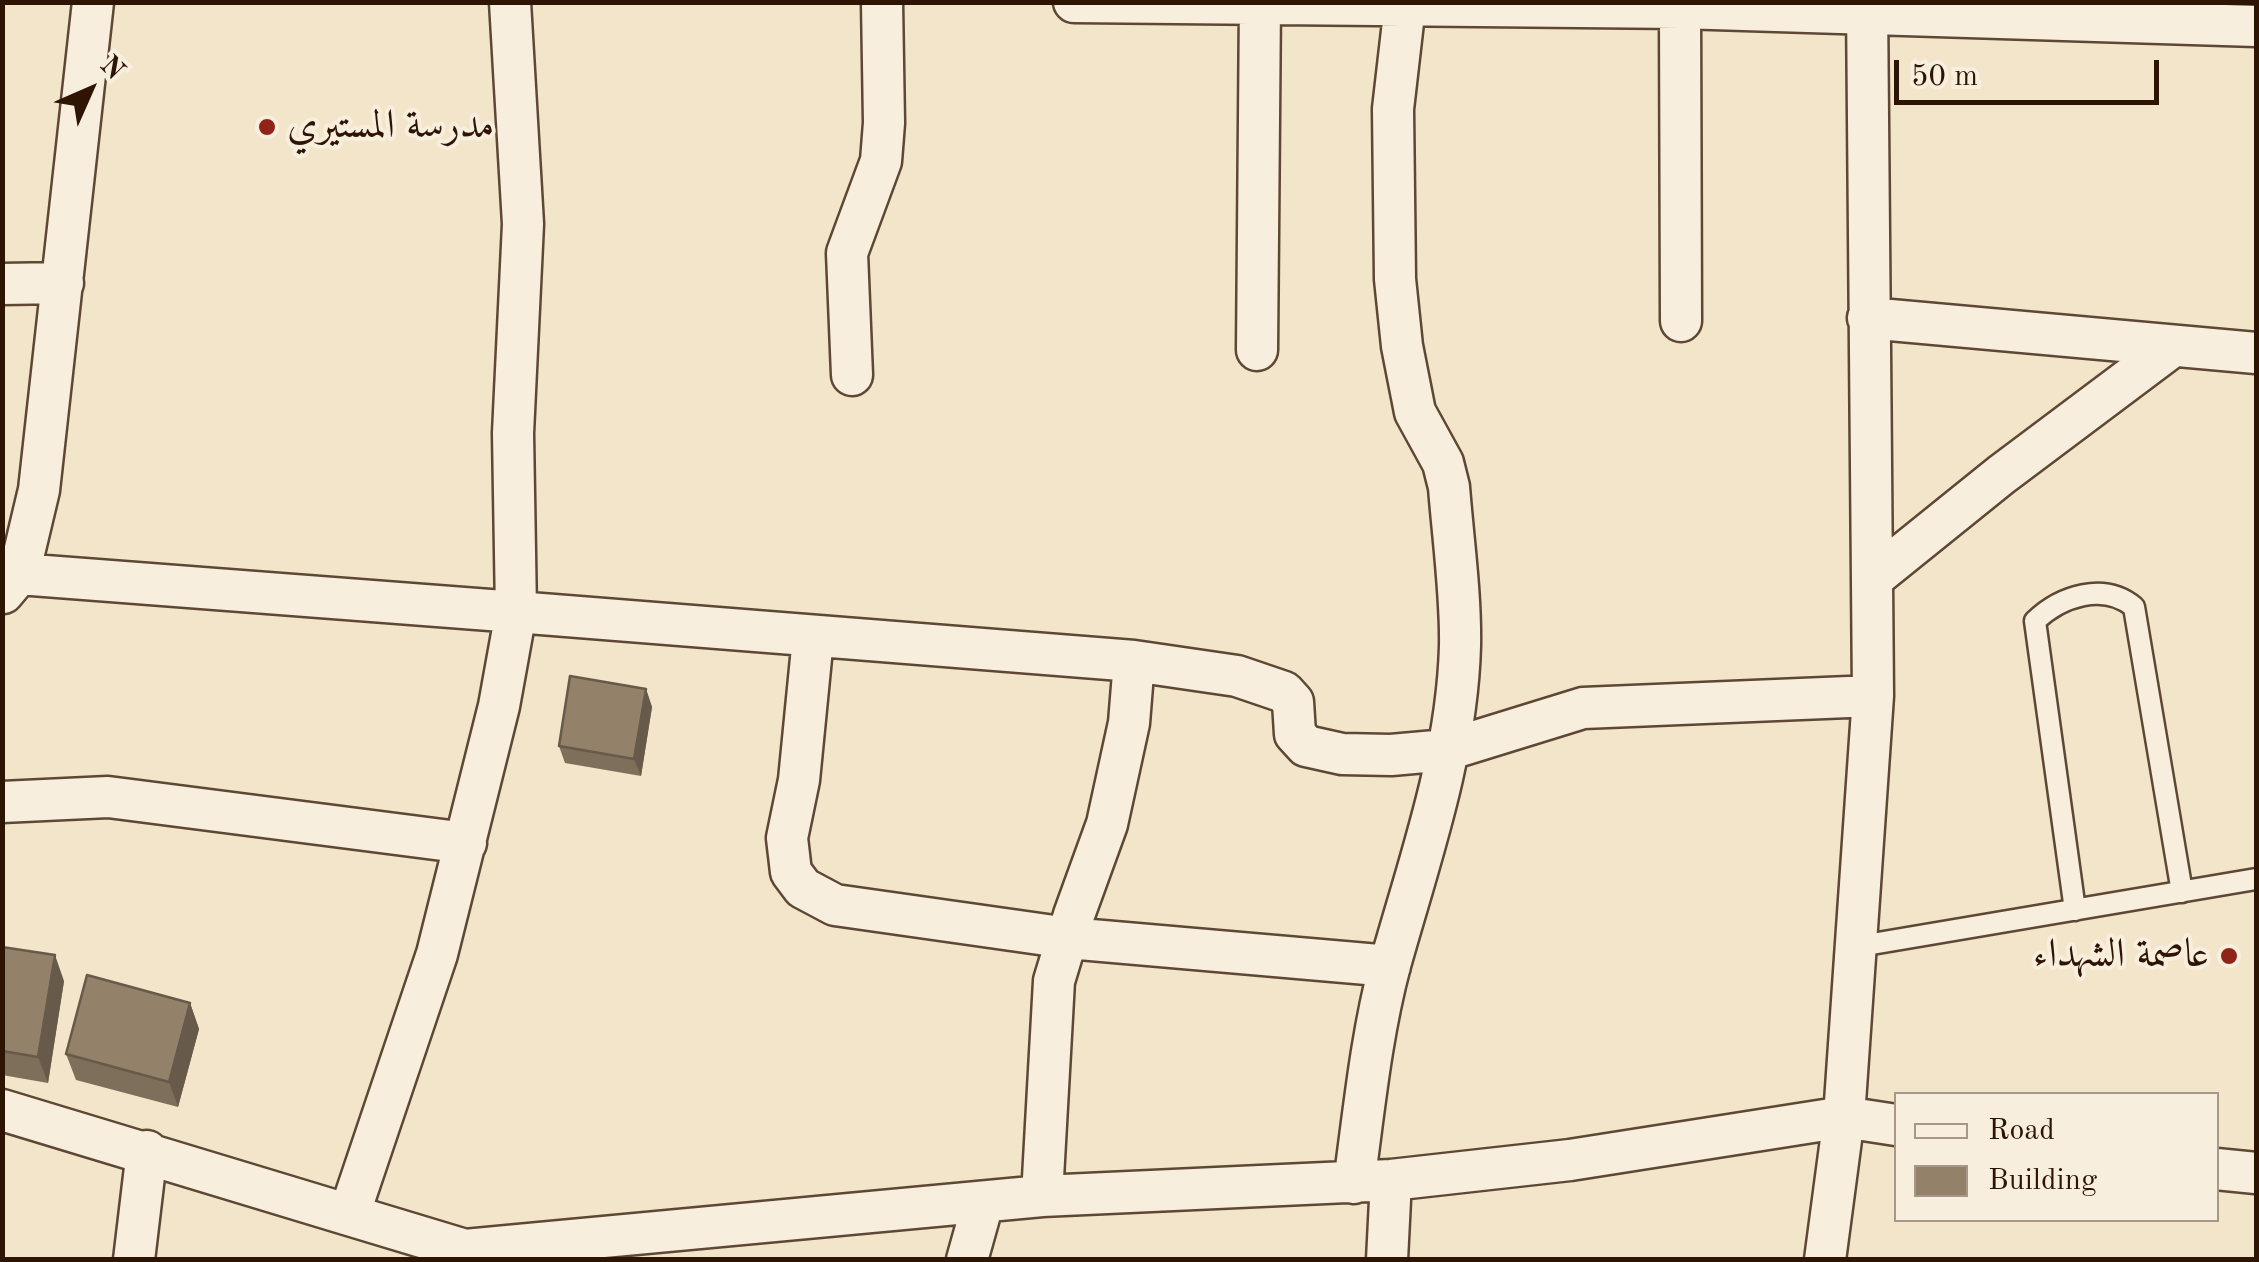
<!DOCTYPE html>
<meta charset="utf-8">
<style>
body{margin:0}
#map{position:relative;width:2259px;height:1262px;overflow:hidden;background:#f2e5ca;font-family:"Old Standard TT",serif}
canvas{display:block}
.frame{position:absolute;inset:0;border:5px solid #2d1403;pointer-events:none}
.legend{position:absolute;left:1894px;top:1092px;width:325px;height:130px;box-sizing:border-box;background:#f7eedd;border:2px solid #a69786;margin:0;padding:12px 18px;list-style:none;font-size:30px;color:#2d1403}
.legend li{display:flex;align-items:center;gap:20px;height:50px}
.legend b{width:50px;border:2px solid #a69786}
.north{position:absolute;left:40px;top:40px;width:100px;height:100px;-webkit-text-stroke:8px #f7eedd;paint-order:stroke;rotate:45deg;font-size:28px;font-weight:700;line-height:40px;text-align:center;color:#2d1403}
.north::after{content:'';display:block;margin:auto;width:35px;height:45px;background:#2d1403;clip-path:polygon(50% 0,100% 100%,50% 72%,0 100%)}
.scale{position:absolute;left:1894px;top:60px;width:265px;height:45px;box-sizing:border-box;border:5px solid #2d1403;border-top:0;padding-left:12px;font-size:30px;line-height:35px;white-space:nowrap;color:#2d1403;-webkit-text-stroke:8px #f7eedd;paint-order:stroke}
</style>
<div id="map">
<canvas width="2259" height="1262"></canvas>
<div class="frame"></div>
<ul class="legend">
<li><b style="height:12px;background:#f7eedd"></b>Road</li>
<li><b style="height:28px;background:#93816a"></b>Building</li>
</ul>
<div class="north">N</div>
<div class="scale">50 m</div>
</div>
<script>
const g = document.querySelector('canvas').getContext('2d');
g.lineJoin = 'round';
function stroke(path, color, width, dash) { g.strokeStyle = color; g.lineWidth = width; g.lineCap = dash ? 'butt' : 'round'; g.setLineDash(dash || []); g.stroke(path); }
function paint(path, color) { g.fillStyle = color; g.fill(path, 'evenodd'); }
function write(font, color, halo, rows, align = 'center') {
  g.font = font + ' "Old Standard TT",Amiri,serif'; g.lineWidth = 8; g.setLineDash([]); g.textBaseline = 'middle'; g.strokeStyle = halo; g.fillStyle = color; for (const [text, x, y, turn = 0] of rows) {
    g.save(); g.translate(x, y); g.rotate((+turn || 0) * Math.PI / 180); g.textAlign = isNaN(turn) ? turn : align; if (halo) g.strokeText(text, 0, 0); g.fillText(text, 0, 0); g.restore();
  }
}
const lane = new Path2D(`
 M2075,910L2035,621C2061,596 2104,582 2134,607L2182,892
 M1854,947L2256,879`);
const street = new Path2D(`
 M1074,2L1680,8L2256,26
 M1680,8L1681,321
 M2,284L63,283
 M1868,318L2256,353
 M1257,350L1260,2
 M852,375L847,253L881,161L884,123L882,2
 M19,574L516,612L513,433L523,224L510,2
 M1872,579L2001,475L2173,346
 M3,593L19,574L39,490L93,2
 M813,638L799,780L787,838L791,872L803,888L835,905L1068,938L1390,966
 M2,802L108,797L466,843
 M2,1110L349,1215L437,954L499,706L516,612L1134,661L1237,676L1284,692L1293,702L1295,734L1306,746L1342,754L1391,755L1447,750L1583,708L1873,696
 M2216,1169L2256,1173
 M1354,1183C1364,1111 1371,1036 1390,965C1419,861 1457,757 1460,646C1461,594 1453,539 1449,487L1443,463L1415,412L1402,346L1395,279L1393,109L1405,5
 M1042,1196L1054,981L1074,915L1107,824L1129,723L1134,661
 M349,1215L465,1250L1042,1196L1391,1180L1570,1160L1844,1117L1896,1125
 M134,1260L147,1151
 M967,1260L983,1203
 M1387,1260L1391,1180
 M1825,1260L1844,1117L1873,696L1867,2`);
stroke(lane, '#5e4835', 25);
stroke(street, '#5e4835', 45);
stroke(lane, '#f7eedd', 20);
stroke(street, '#f7eedd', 40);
paint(new Path2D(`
 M646,689L652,707L641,776L565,763L559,746Z
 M2,947L64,981L48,1083L2,1075Z
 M190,1003L199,1029L178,1107L76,1080L66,1054Z`), '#7e6f5b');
paint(new Path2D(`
 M646,689L652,707L641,776L634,759Z
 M55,955L64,981L48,1083L38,1057Z
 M190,1003L199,1029L178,1107L169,1082Z`), '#675a4a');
const building = new Path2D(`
 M570,676L646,689L634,759L559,746Z
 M2,947L55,955L38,1057L2,1051Z
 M87,975L190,1003L169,1082L66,1054Z`);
paint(building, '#93816a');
stroke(building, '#675a4a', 2.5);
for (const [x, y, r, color] of [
 [267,127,10,"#8f2418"],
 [2229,956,10,"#8f2418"]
]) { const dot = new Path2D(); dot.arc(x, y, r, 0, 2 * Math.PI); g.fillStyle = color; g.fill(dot); stroke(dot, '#f7eedd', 4); }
write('40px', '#2d1403', '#f7eedd', [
 ["مدرسة المستيري",287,127],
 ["عاصمة الشهداء",2209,956,"right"]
], 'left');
</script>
